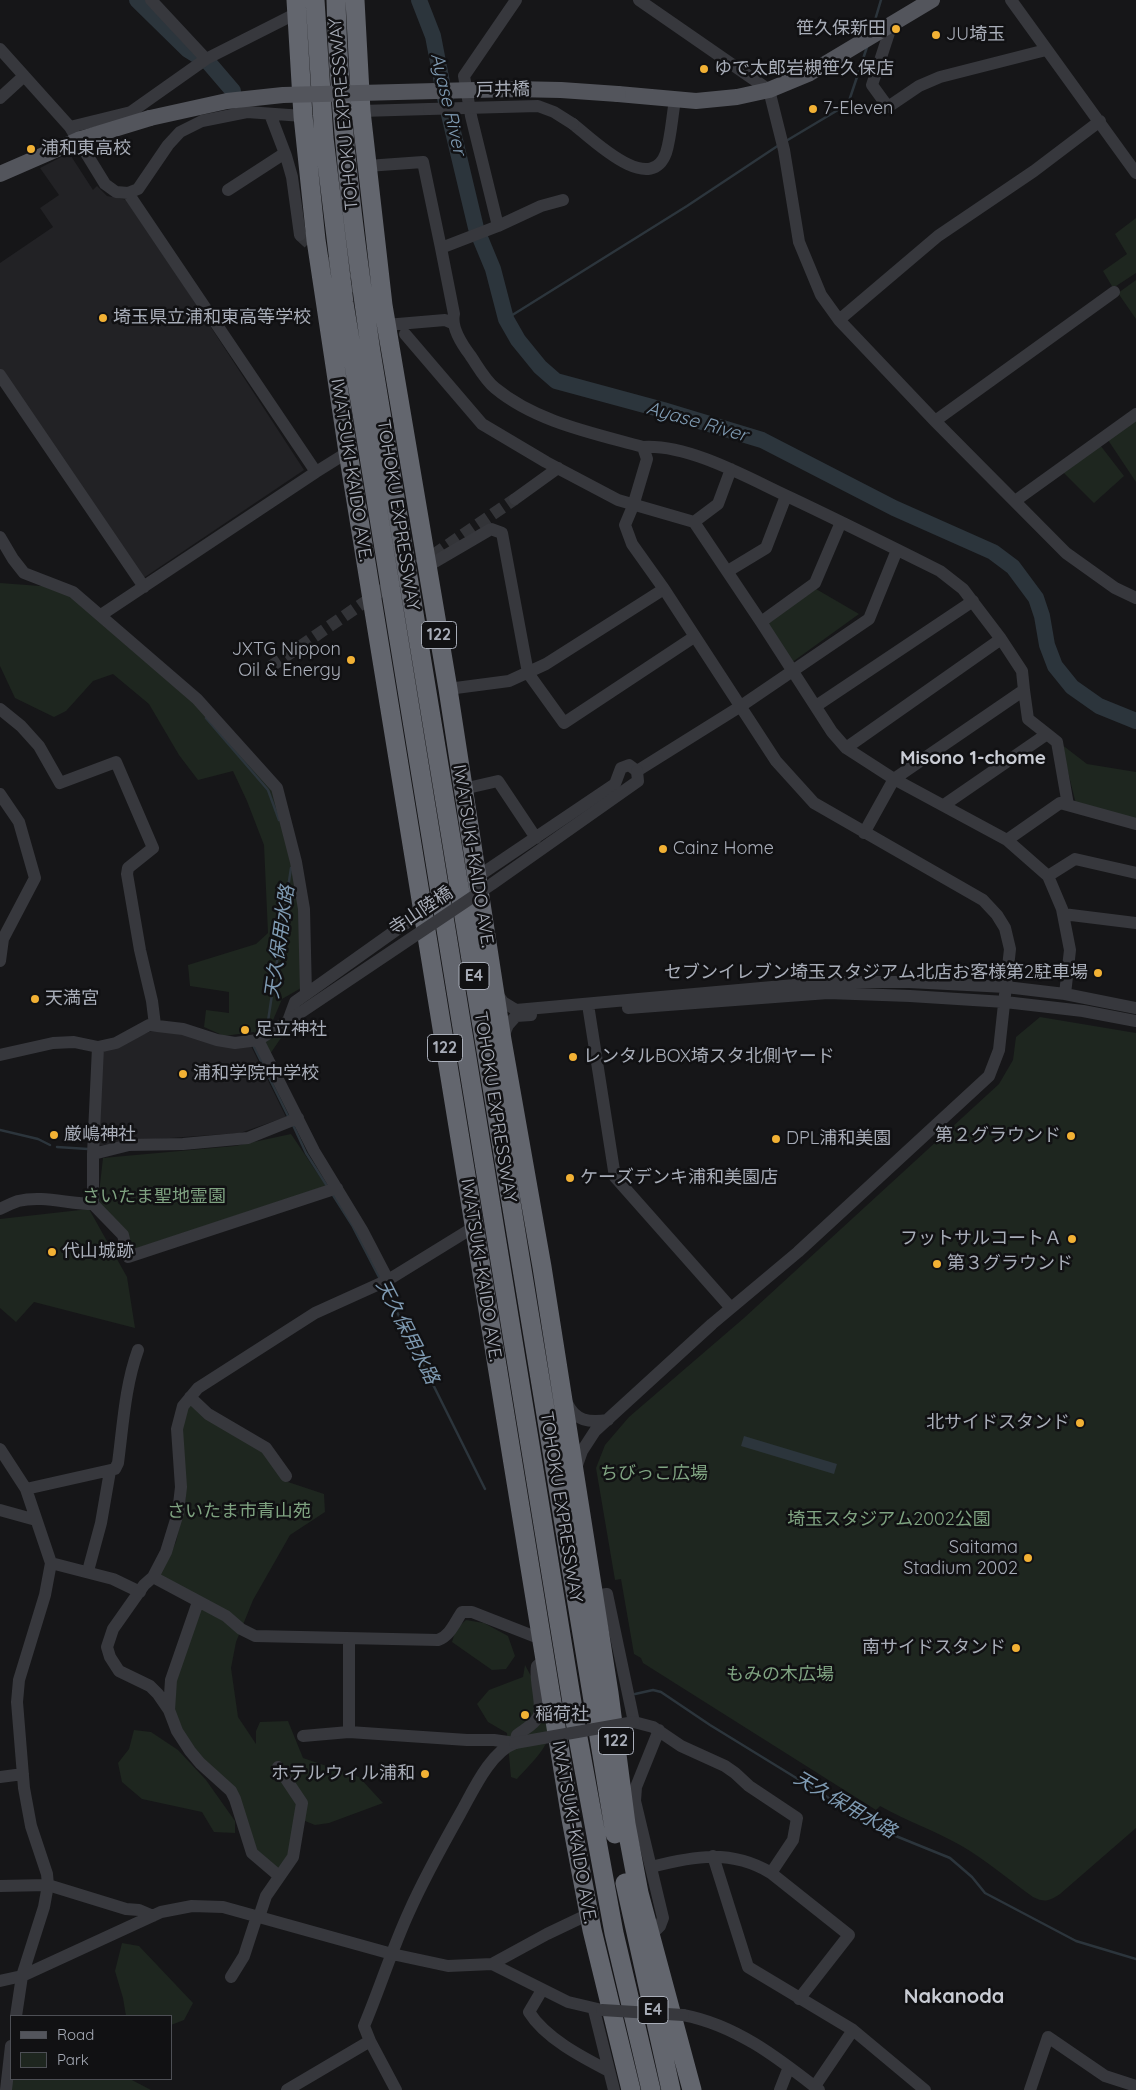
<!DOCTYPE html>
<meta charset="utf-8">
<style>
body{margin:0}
#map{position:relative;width:1136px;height:2090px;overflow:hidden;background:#161618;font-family:Quicksand,sans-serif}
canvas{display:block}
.legend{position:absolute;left:10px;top:2015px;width:162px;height:65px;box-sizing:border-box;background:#111113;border:1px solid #4d4f55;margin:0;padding:6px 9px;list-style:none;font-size:15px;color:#a8adb8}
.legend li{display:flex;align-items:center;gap:10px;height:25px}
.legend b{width:25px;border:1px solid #4d4f55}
</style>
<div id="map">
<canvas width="1136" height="2090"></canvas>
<ul class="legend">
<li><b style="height:6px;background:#53555c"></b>Road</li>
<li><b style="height:14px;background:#1e261f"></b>Park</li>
</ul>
</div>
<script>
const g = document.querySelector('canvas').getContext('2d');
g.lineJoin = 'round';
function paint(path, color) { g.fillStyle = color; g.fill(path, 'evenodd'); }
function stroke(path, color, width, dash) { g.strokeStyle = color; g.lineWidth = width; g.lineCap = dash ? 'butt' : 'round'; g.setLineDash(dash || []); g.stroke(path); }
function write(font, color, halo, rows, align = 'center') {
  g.font = font + ' Quicksand,"Noto Sans JP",sans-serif'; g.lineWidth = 5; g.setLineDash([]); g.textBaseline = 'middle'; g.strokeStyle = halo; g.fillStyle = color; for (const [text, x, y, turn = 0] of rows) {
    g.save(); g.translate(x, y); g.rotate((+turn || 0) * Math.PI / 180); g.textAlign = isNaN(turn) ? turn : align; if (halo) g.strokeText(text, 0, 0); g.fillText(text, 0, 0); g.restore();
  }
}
paint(new Path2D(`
 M69,153L93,190L97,186L107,196L128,200L304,470L142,579L0,374V263L53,227L40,208L59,195L40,168Z
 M163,1031L251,1046L286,1117L240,1133L128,1141L97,1146L100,1052L149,1032Z`), '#222225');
paint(new Path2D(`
 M1136,218V273L1113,288L1103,271L1127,254L1115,234Z
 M1136,280V319L1118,293Z
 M1136,420V482L1108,440Z
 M1100,445L1124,476L1094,503L1063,472Z
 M0,583L40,586L68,584L265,768L301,868V988L282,999L271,1025L283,1035L270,1054L254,1032L224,1036L204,1027L206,1010L229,1013V992L190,986L188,965L256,944L268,933L264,845L247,801L233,771L198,780L179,755L149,704L113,674L93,681L66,711L54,717L15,698L0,666Z
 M816,589L859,614L791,663L767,623Z
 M1061,744L1087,764L1136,772V819L1076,804Z
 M1040,1017L1136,1033V1828L1060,1894C1049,1901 1045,1903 1033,1897C1009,1880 986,1860 960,1845C934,1830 906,1821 880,1806L876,1810L643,1663L641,1658L634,1654L621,1579L615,1580L596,1468L605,1445L629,1417L744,1318L999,1084L1013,1060L1016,1037Z
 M291,1134L326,1186L132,1250L98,1202L103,1158L235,1146Z
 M89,1209L127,1277L135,1328L34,1302L16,1322L0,1308V1219Z
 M189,1403L264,1450L285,1481L324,1494L325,1512L290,1535L253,1600L236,1642L231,1668L238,1717L256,1744V1731L260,1722L288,1721L303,1758L359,1777L383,1803L329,1823L315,1825L295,1817L291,1850L278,1871L254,1851L236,1791L202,1761L183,1734L171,1707L174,1681L202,1599L159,1577L176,1542L186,1497L180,1428Z
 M466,1620L484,1623L508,1636L515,1656L506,1669L492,1670L452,1642L456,1629Z
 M525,1665C533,1680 553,1715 550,1731C548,1749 529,1765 517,1779L511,1777L507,1733L488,1722L477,1704L489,1690L523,1677Z
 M134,1730L151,1732L178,1750L206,1780L235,1821V1833L214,1832L202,1812L142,1799L122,1782L118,1763L129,1749Z
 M122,1943L139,1946L193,2003L184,2020L171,2025V2016H126L123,1998L115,1971Z
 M11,2079H130L151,2090H10Z`), '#1e261f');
paint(new Path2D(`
 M744,1436L837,1464L834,1474L741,1446Z`), '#2c353c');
stroke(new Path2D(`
 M873,27L881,0
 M786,141L848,104L867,47
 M506,319L687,206L779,145
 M206,718L268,790L279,820
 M261,1032L268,1021L291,868
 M253,1045L289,1118
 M293,1125L306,1153L327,1186
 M0,1130L38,1139L50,1145
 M57,1147L88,1149
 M333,1195L352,1225L380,1279
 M384,1286L485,1489
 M635,1694L653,1690L661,1692L710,1725L881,1830L950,1858L972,1877L985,1893L1076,1941L1136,1959`), '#2c353c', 2.5);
stroke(new Path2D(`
 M137,0L188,50L209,63L233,91
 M419,0L433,36L445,98L476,228L493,269L506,319L518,340L540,367L556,381L663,410L762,440L894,508L993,552L1013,567L1036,598L1042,616L1047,645L1055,666L1072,687L1099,706L1136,721`), '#2c353c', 16);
stroke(new Path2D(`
 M300,235L364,295
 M270,667L515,499`), '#333438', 12, [12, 6]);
stroke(new Path2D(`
 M151,0L206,59
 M516,0L464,76L471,116L498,226L541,206L563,200
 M639,0L769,90L784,150L799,242L821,295L839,320L935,421L1066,553L1115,588L1136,598
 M1011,0L1136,173
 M890,26L889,33L872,85L888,107L919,86L940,77L1046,50
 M0,49L70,127L105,184L116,192L128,193L138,189L168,145L180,132L202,121L247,112L303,116
 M0,98L24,76
 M361,111L429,109
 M270,114L286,156L292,177L300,235
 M573,124C591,138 650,197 666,153C671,137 672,117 675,100
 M70,127L131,112L206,59L297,13
 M367,166L423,162L441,248L498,226
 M228,190L285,153
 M128,193L316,472
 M441,248L454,314C451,327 461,343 470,355C477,365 485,380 495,388C536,422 593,433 643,447C689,444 748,478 789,497C840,521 890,546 940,571L963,589L1001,639L1022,671L1024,690L894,779L864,833
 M839,320L938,236L1034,171L1100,121
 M386,325L445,320L452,323
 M405,334L482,424L546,462L618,500L694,522L761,622L832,732L846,748L894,779L1007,840L1048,876L1062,909L1070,950L1065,994
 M0,375L144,587
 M935,421L1114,292
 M643,447L647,459L633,506L625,525L632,544L664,589
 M515,499L558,468
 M1015,501L1136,414
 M694,522L718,504L731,469
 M0,537L13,559L24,573L73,592L197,699L277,788L296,862L304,909L306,994
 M426,567L491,529L502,533L528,673L564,723L694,637
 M728,571L766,548L786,496
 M101,615L316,472L348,452
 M761,622L815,583L841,522
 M448,689L509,681L546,664L664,589L776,761L814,803L983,900L997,915L1005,928L1010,949L999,1050L989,1076L798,1252L712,1324L595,1431L582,1451L576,1468
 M816,706L973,601
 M0,709L21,726L39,746L60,783L116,762L153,848L128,868L127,874L140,950L152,1001L155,1025
 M1047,734L1057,742L1068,805
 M846,748L1001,639
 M463,789L498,781L536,838
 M0,794L19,822L35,878L3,939L0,961
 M944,805L1047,734L1028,719L1024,690
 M1007,840L1060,803L1136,824
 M1048,876L1075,859L1136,873
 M477,877L615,784L621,768L629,765L637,771L741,706L869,619L897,550
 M1063,914L1136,923
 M495,991L503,1002L516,1010L828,982H909L1006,987L1065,994L1136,1008
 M628,1008L828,993L910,996L1005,1002L1083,1011L1136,1021
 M589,1011L615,1177L731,1308
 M502,1039L508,1025L516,1016L531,1015
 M258,1040L314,1151L362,1230L388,1280
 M98,1047L93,1154V1204L123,1235L128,1257L337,1188
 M0,1055L53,1043L74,1042L98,1047L116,1043L149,1025L183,1029L217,1040L235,1043L258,1040L288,1021L295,1002L423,911
 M93,1154L129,1145L183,1144L248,1138L298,1118
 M0,1209C6,1206 12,1203 18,1201C43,1195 68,1204 93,1204
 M474,1227L388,1280L315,1313L198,1388L183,1406L177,1429L181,1487L178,1513L166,1552L153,1577L226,1616L241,1629L255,1636L438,1640C450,1636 455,1622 462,1612H472L541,1639
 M190,1397L208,1414L266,1448L286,1476
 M567,1403C575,1421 589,1423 608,1420
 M0,1449L26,1489L51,1563L45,1595L19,1680L17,1702L24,1788L31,1826L47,1874L48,1885L44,1907L22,1976L16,2016
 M26,1489L115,1469L118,1463C123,1425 125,1386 138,1350
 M0,1510L36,1520
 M51,1563L113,1579L140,1592
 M88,1571L101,1523L110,1471
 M153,1577L144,1585L113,1629L107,1647L110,1657L119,1671L150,1686L158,1694L169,1710L177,1731L190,1751L200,1763L231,1791L235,1799L252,1853L279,1876
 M594,1596L607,1594L634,1722L653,1727L681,1746L725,1766L735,1773L749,1786L797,1818L793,1840L771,1873
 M349,1640V1732
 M169,1710L171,1680L198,1602
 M303,1736L349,1732L467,1740H494L515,1743
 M515,1743L517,1735C523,1730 534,1725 538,1717C544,1707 534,1680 537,1666L544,1660
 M0,1777L23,1774
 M713,1856L748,1967L853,2030L925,2090
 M651,1867C694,1856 731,1849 771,1873L849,1935L799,1999
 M0,1886L48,1885L126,1909L139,1910L153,1916
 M259,1917L266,1896L293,1857L302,1803L278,1767
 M651,1935L660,1926L663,1918L635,1801L636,1787L659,1730
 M492,1964L547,1934L589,1914
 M231,1977L244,1956L257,1916
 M0,1981L22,1976L161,1912L192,1906L223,1907L392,1954L448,1966L492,1964L568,2002L602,2010
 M542,1990L529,2012C545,2038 582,2057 609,2071
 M594,2010L614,2090
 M683,2015C736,2025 778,2058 819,2090
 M370,2041L396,2090
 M815,2086L853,2030
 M6,2090L11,2046
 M287,2090L370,2041L364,2026C380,1988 392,1949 409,1912C424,1878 442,1846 460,1814C473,1791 490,1752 515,1743
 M780,2090L789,2067
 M1030,2090L1048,2037L1105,2076L1136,2086`), '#37383d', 12);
stroke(new Path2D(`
 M618,94L696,101L737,97L769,90L810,73L932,0
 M0,174L78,140L150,118`), '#53555c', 16);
stroke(new Path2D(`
 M296,0L303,116L316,240L348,452L571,1819L592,1930L631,2090
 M315,0L324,138L344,303L575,1721L614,1933L651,2090
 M336,0C339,118 354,236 371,352L615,1834
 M355,0L361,111L383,305L448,689L502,1040L542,1267L609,1693L626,1824L639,1893L692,2090
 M625,1883L671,2090`), '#63666e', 19);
stroke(new Path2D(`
 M429,109L538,106L554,112L573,124
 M288,1021L492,884L638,781L637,771
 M515,1743L634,1722
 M602,2010L683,2015`), '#37383d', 12);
stroke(new Path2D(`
 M150,118L227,101L283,95L513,89L561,90L618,94`), '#53555c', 16);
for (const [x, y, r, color] of [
 [896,29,5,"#f2b134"],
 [936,35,5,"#f2b134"],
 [704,69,5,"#f2b134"],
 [813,109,5,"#f2b134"],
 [31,149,5,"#f2b134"],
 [103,318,5,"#f2b134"],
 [351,660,5,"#f2b134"],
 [663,849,5,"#f2b134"],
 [1098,973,5,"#f2b134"],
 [35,999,5,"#f2b134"],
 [245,1030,5,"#f2b134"],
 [573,1057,5,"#f2b134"],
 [183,1074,5,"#f2b134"],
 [54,1135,5,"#f2b134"],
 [1071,1136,5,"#f2b134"],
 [776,1139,5,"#f2b134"],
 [570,1178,5,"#f2b134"],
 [1072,1239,5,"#f2b134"],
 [52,1252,5,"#f2b134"],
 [937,1264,5,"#f2b134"],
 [1080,1423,5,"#f2b134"],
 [1028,1558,5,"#f2b134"],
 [1016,1648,5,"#f2b134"],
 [525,1715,5,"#f2b134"],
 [425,1774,5,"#f2b134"]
]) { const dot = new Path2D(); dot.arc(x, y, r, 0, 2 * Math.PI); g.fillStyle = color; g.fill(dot); stroke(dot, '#111113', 2); }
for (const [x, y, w] of [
 [439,635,35],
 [474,976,30],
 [445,1048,35],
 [616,1741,35],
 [653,2010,30]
]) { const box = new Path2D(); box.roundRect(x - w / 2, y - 13.5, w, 27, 4); g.fillStyle = '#111113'; g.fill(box); stroke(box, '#a8adb8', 1); }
write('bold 16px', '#a8adb8', null, [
 ["122",439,635],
 ["E4",474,976],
 ["122",445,1048],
 ["122",616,1741],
 ["E4",653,2010]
]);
write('18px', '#a8adb8', '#111113', [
 ["笹久保新田",886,29,"right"],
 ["JU埼玉",946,35],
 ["ゆで太郎岩槻笹久保店",714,69],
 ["7-Eleven",823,109],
 ["浦和東高校",41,149],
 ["埼玉県立浦和東高等学校",113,318],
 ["JXTG Nippon",341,650,"right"],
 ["Oil & Energy",341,671,"right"],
 ["Cainz Home",673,849],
 ["セブンイレブン埼玉スタジアム北店お客様第2駐車場",1088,973,"right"],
 ["天満宮",45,999],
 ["足立神社",255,1030],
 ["レンタルBOX埼スタ北側ヤード",583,1057],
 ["浦和学院中学校",193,1074],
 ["厳嶋神社",64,1135],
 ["第２グラウンド",1061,1136,"right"],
 ["DPL浦和美園",786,1139],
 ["ケーズデンキ浦和美園店",580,1178],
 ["フットサルコートＡ",1062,1239,"right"],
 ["代山城跡",62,1252],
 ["第３グラウンド",947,1264],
 ["北サイドスタンド",1070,1423,"right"],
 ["Saitama",1018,1548,"right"],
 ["Stadium 2002",1018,1569,"right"],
 ["南サイドスタンド",1006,1648,"right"],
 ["稲荷社",535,1715],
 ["ホテルウィル浦和",415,1774,"right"]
], 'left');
write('18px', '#a8adb8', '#111113', [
 ["戸井橋",503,90,-1],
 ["TOHOKU EXPRESSWAY",344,114,-95],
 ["IWATSUKI-KAIDO AVE.",351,470,81],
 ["TOHOKU EXPRESSWAY",398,515,81],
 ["IWATSUKI-KAIDO AVE.",473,856,81],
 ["寺山陸橋",421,911,-34],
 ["TOHOKU EXPRESSWAY",495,1107,81],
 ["IWATSUKI-KAIDO AVE.",481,1270,81],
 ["TOHOKU EXPRESSWAY",561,1507,81],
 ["IWATSUKI-KAIDO AVE.",574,1832,80]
]);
write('18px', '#7fa381', '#111113', [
 ["さいたま聖地霊園",154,1197],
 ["ちびっこ広場",654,1474],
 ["さいたま市青山苑",239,1512],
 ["埼玉スタジアム2002公園",889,1520],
 ["もみの木広場",780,1675]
]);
write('italic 19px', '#7f9bb3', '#111113', [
 ["Ayase River",448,104,77],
 ["Ayase River",697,422,16],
 ["天久保用水路",280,942,-82],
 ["天久保用水路",407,1332,63],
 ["天久保用水路",845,1805,30]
]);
write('bold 19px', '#c9ccd4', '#111113', [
 ["Misono 1-chome",973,758]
]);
write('bold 20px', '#c9ccd4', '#111113', [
 ["Nakanoda",954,1997]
]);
</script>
